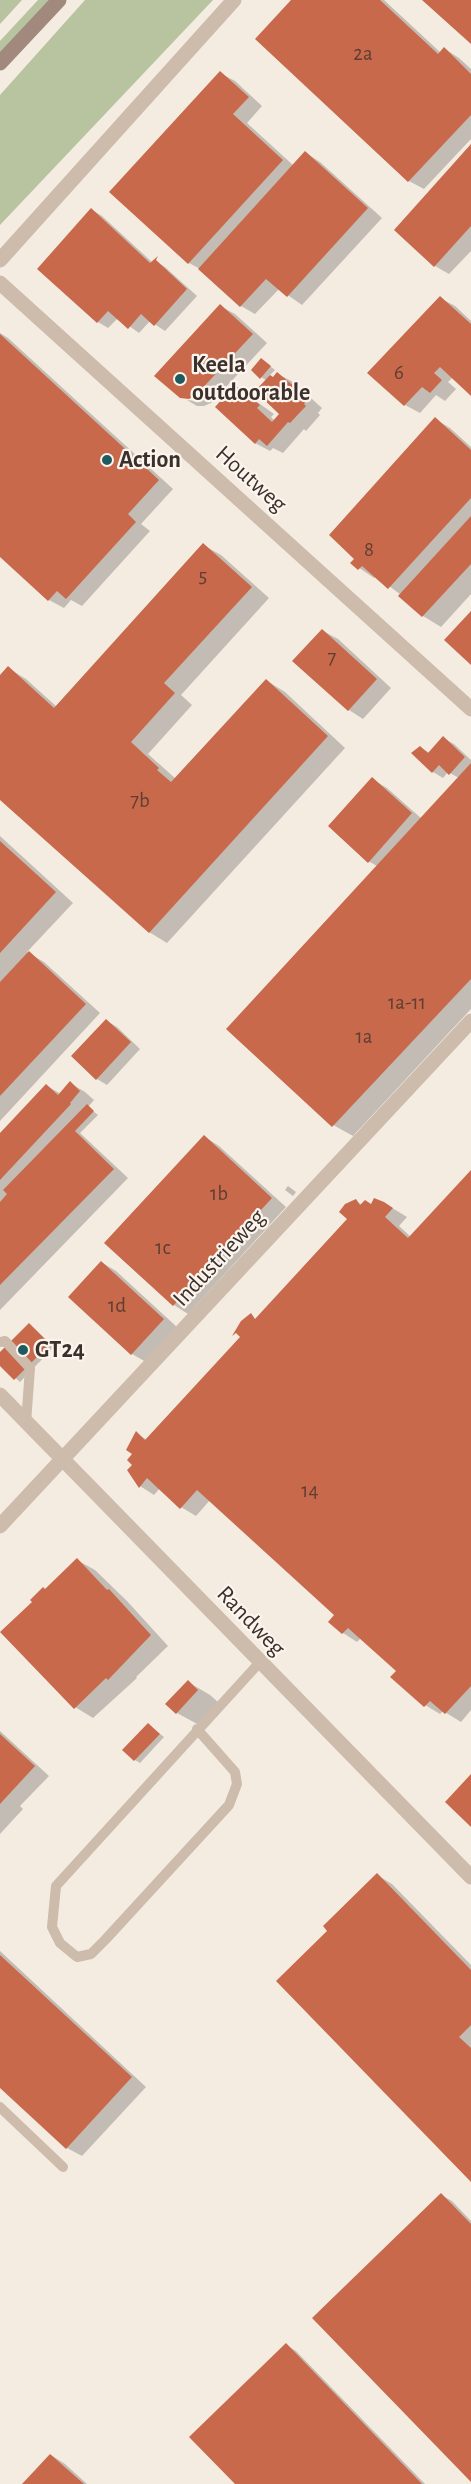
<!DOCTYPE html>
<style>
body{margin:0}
canvas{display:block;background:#f4ebe1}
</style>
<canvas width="471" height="2484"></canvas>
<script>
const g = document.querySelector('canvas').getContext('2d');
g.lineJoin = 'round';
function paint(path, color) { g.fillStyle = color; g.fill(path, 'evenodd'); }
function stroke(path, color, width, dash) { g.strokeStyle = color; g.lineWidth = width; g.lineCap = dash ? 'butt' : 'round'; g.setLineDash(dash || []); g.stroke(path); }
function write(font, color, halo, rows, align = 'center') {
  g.font = font + ' "Alegreya Sans",sans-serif'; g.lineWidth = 4.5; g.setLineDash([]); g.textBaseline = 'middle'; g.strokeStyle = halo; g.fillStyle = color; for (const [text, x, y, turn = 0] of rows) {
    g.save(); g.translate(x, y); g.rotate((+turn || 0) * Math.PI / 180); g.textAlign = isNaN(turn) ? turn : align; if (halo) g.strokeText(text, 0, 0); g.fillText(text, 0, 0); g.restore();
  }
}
paint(new Path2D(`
 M0,0H22L0,24Z
 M38,0H50L0,55V41Z
 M85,0H213L0,225V95Z`), '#b8c4a0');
paint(new Path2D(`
 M293,0H384L441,53L445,49L459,58L471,69V139L424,189L409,181Z
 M220,73L235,81L262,106L247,123L294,166L306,153L320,162L382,218L302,305L279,289L255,314L241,306L202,270L189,263Z
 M471,146V251L449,274L435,266Z
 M92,210L102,216L153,263L155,261L165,267L197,296L165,331L150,321L139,333L118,318L108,328L98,322L39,269Z
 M440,298L455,306L471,321V394L453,377L448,382L456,389L445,401L436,395L420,413L405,405L369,373Z
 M220,306L235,314L267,343L211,403L204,406H197L187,400L196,401V398L182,397Z
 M0,333L8,338L173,489L141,524L150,531L82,606L71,600L64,608L49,600L0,555Z
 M266,363L275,370L269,376L273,378L278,374L293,382L322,408L318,413L320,415L306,431L304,429L283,453L273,448L270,451L255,443L236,387L274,414L271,417L275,421L282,413L267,381L261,377Z
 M435,419L450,428L471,447V594L441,627L423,616L401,595L376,576L374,578L352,563Z
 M203,545L221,555L269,598L181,695L192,705L148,754L176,779L267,681L285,692L345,748L167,943L149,932L0,798V677L8,668L26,679L57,707Z
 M323,631L338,639L391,688L363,719L349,710Z
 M443,738L454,744L471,760V1009L353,1136L335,1126L228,1029L377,866L368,861L372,779L387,788L422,819L459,778L448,772L443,778L433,772L421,748L430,753Z
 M0,836L73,903L27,952L44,962L100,1013L0,1121Z
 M107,1021L117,1027L140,1049L107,1085L97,1079Z
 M70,1083L85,1092L94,1100L88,1107L98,1115L80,1133L128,1178L0,1310V1136L47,1086L61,1094Z
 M205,1137L219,1146L286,1207L188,1314L174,1305Z
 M471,1172V1710L461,1722L443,1711L440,1714L425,1705L398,1671L361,1638L357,1642L343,1633L336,1615L210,1500L196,1516L181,1507L160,1488L154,1495L140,1486L134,1454L136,1433L147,1440L349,1219L356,1201L362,1205L384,1203L407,1217L399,1226L411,1237Z
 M288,1186L296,1192L293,1196L285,1190Z
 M101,1262L116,1271L178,1328L146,1362L132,1354Z
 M30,1325L54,1347L20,1382L0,1364V1354Z
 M77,1560L95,1570L127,1601L168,1646L136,1677L137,1678L93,1718L75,1707L45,1590Z
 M188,1682L210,1695L219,1703L199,1725L177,1713Z
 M148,1725L164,1737L140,1763L135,1760Z
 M0,1731L49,1776L20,1806L23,1809L0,1834Z
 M377,1875L392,1884L471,1965V2180L329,1931Z
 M0,1951L146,2087L82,2156L67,2148L0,2086Z
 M441,2195L452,2201L471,2221V2479Z
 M286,2345L296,2351L425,2484H237Z
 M51,2455L65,2464L87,2484H24Z`), '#0003');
paint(new Path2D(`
 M291,0H380L438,54L444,47L471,74V115L408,182L255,39Z
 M422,0H471V44Z
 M220,71L249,97L233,114L283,160L188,264L109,192Z
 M471,144V226L434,267L394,230Z
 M305,151L368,208L287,297L266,279L240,307L198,269Z
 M91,208L150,263L158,256L156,260L187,289L154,326L141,314L128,329L108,311L97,323L37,269Z
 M440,296L471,324V396L440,367L434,373L442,380L430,393L422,387L404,406L367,373Z
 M220,304L253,334L196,395L189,399L180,398L154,376Z
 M0,334L159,480L128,514L136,522L66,599L57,591L48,601L0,557Z
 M261,358L271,366L260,379L251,370Z
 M277,372L308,398L304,404L306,406L290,423L288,422L267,446L259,439L255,444L215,407L235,385L260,405L257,408L272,422L279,414L255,391L270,375L273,377Z
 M435,417L471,450V498L388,589L362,566L358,570L350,563L354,559L329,535Z
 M471,516V564L422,617L398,596Z
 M203,543L252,587L164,683L175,693L131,742L159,768L157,770L171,782L266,679L328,736L149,933L0,800V675L8,666L54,708Z
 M471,611V665L444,640Z
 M322,629L377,679L348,711L292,661Z
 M443,736L465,757L449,775L439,765L432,773L411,753L420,746L428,753Z
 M471,763V979L332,1127L226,1029Z
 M372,777L412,813L368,863L328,826Z
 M0,841L56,892L0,953Z
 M29,951L86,1004L0,1096V982Z
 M106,1019L131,1042L96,1080L71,1056Z
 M70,1081L80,1091L70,1103L71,1104L0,1180V1133L46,1084L58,1095Z
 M87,1104L94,1111L75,1131L114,1169L0,1285V1202L7,1194L3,1190Z
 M204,1135L272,1198L173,1306L104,1243Z
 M471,1170V1686L445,1714L430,1701L424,1707L390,1677L396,1671L348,1628L342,1634L328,1622L334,1615L197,1490L180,1509L147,1478L139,1488L127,1470L132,1465L127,1460L132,1454L126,1450L136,1431L145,1440L240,1337L236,1333L232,1336L241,1321L251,1313L255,1319L347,1219L339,1212L345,1204L356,1199L360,1205L365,1200L371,1204L374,1198L384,1202L393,1208L385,1217L408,1238Z
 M101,1261L164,1319L131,1355L68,1297Z
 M29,1323L50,1344L14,1380L0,1366V1352Z
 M77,1558L107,1590L109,1589L151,1635L108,1680L106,1678L74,1709L0,1632L32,1602L30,1600L43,1587L45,1589Z
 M188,1680L198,1690L176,1714L165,1704Z
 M148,1723L160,1734L134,1761L122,1750Z
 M0,1734L35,1766L0,1804Z
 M471,1774V1827L445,1802Z
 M377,1873L471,1970V2025L459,2037L471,2048V2182L276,1981L327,1931L323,1926Z
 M0,1955L132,2077L66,2149L0,2088Z
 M441,2193L471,2224V2482L312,2318Z
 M286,2343L422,2484H235L189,2437Z
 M50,2454L84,2484H22Z`), '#c8694b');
stroke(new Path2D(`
 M0,1342L5,1341L30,1368L26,1423
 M197,1729L235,1772L237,1784L229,1805L105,1940L91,1954L77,1957L60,1943L52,1927L56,1886L260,1662
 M0,2107L63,2167`), '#cdbbac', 10);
stroke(new Path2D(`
 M0,260L234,0
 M0,283L471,709
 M0,1395L471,1877
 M0,1526L471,1021`), '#cdbbac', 15);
stroke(new Path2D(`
 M0,63L59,0`), '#a18a7d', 15);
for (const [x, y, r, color] of [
 [180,379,6,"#1f5a5e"],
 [107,460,6,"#1f5a5e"],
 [23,1350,6,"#1f5a5e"]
]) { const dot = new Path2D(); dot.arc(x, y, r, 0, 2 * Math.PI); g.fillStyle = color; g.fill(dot); stroke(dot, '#fbf5ee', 2); }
write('21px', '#5e3e33', null, [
 ["2a",363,54],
 ["6",399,373],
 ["8",369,550],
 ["5",203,576],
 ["7",332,658],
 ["7b",140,801],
 ["1a-11",407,1003],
 ["1a",364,1037],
 ["1b",219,1194],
 ["1c",163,1248],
 ["1d",117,1306],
 ["14",310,1491]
]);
write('bold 24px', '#3b302b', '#fbf5ee', [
 ["Keela",192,365],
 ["outdoorable",192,393],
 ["Action",119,460],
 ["GT24",35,1350]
], 'left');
write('24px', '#3b302b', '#fbf5ee', [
 ["Houtweg",251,479,42],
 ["Industrieweg",219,1258,-47],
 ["Randweg",251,1621,46]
]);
</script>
